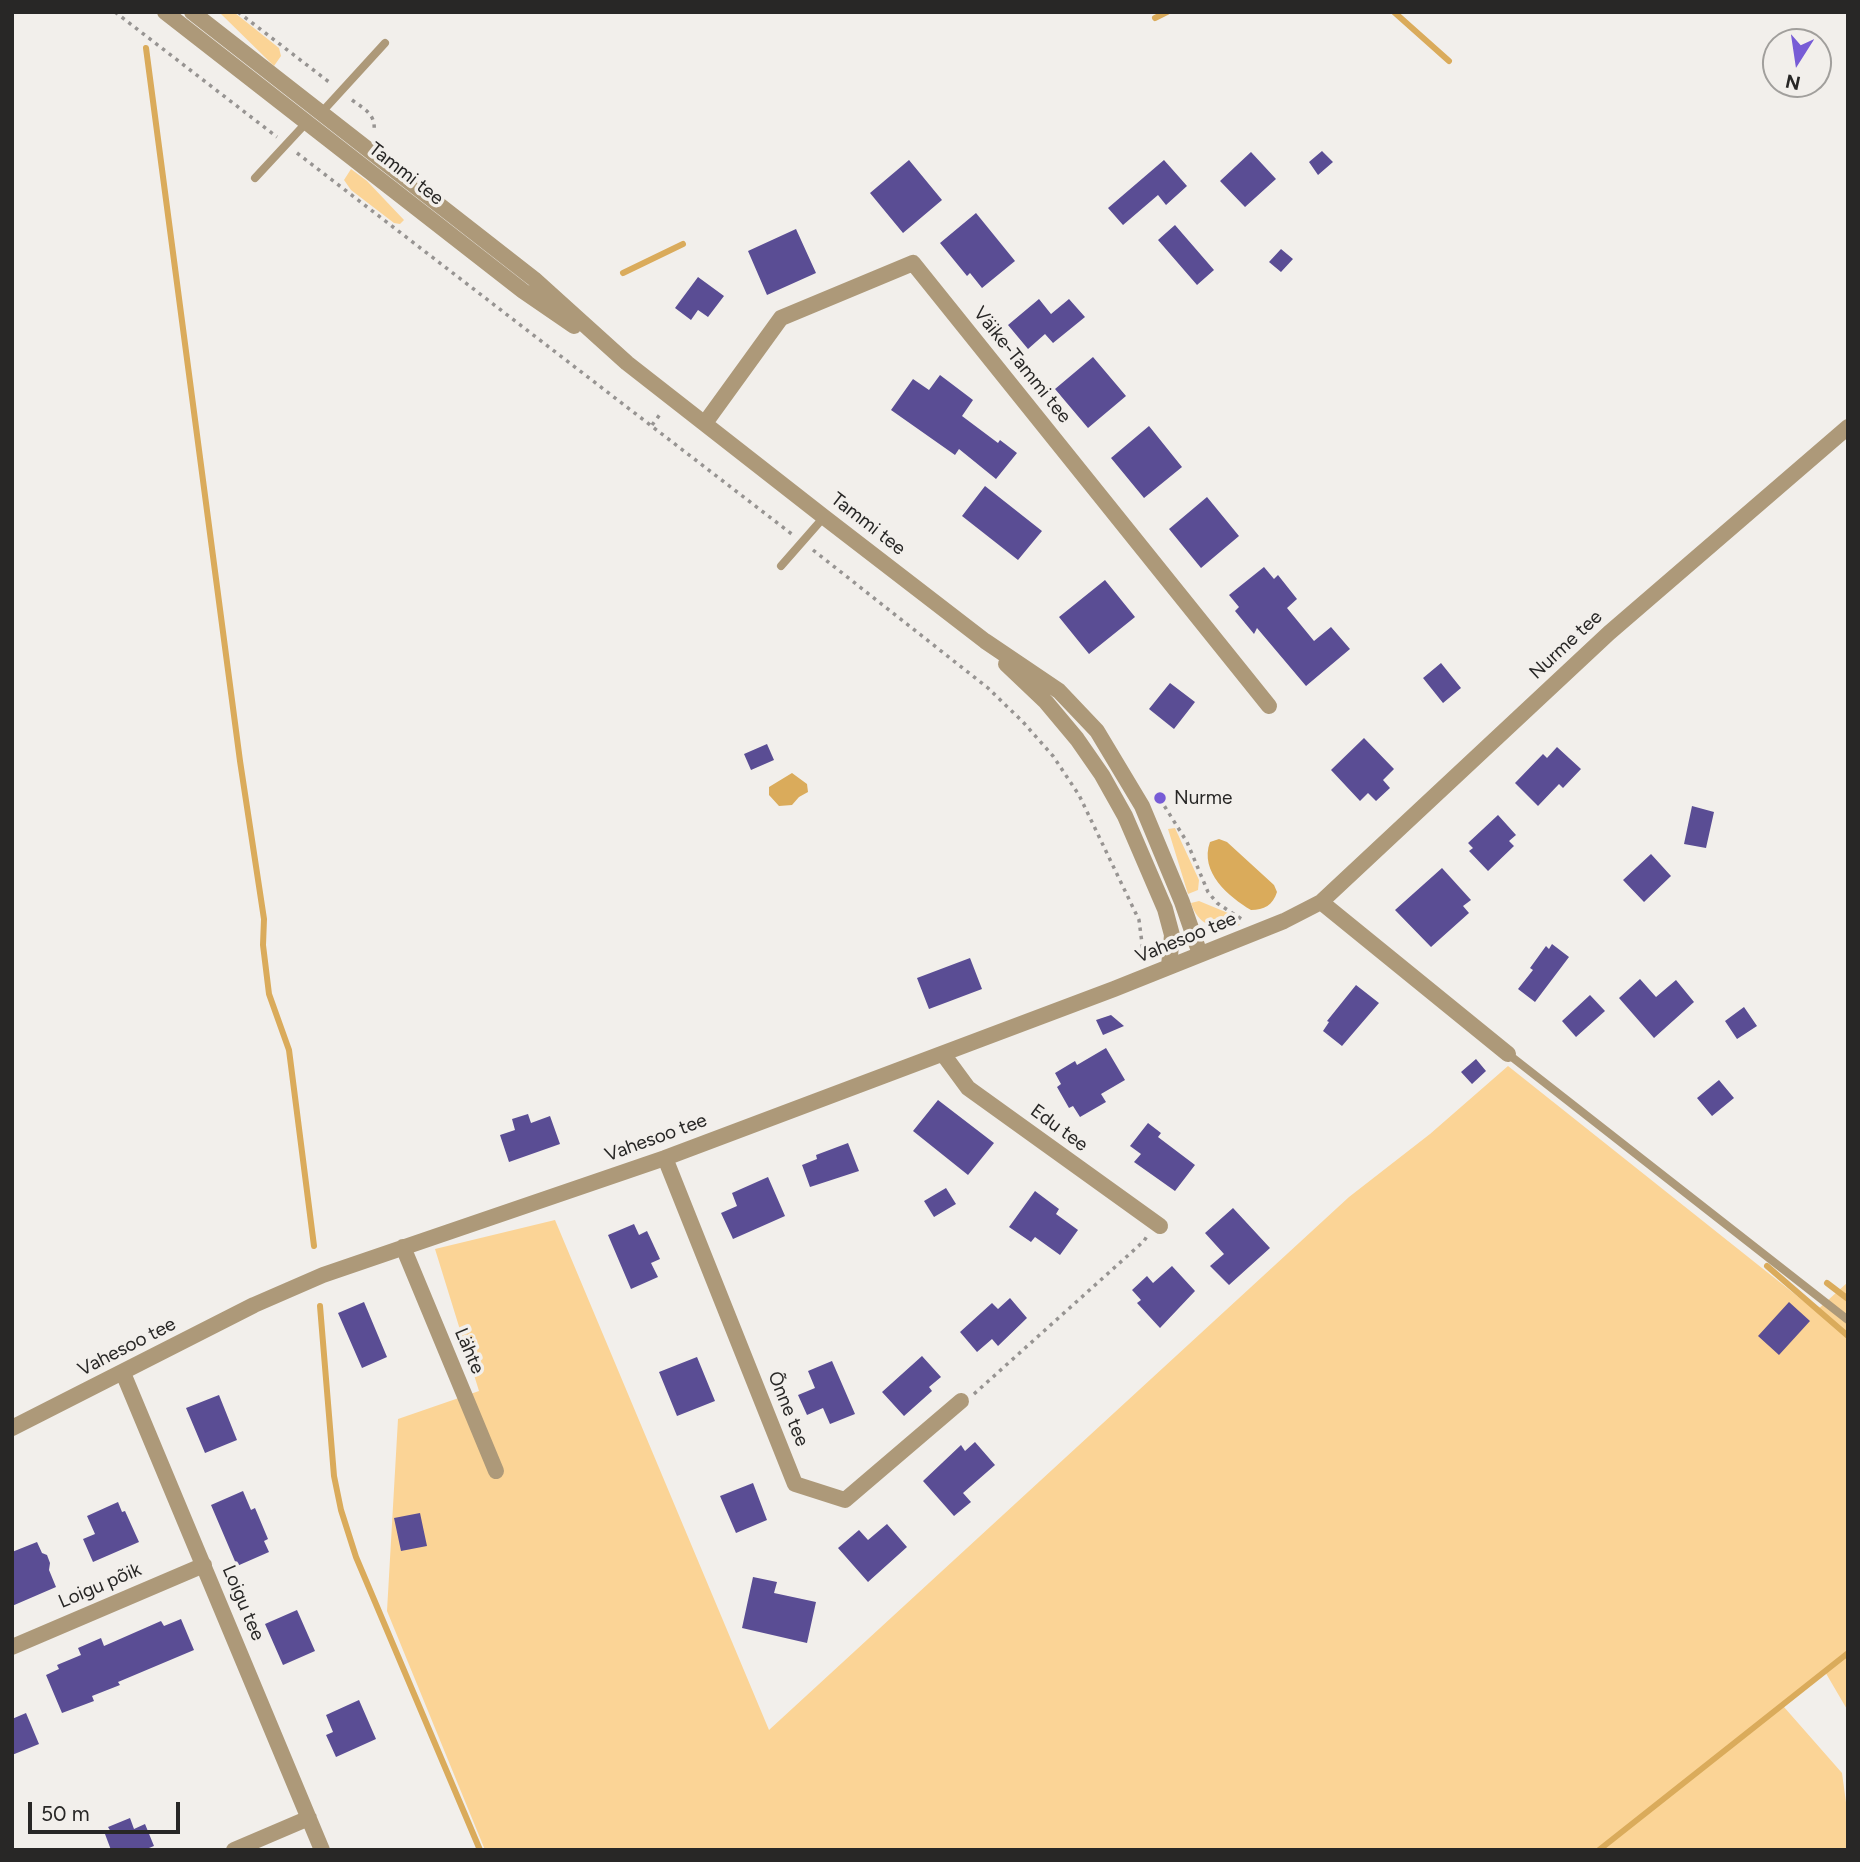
<!DOCTYPE html>
<meta charset="utf-8">
<style>
body{margin:0}
#map{position:relative;width:1860px;height:1862px;overflow:hidden;background:#f2efeb;font-family:Figtree,sans-serif}
canvas{display:block}
.frame{position:absolute;inset:0;border:14px solid #282726;pointer-events:none}
.north{position:absolute;left:1762px;top:28px;width:70px;height:70px;box-sizing:border-box;background:#f2efeb;border:2px solid #a19f9c;border-radius:50%;rotate:192deg;font-size:19px;font-weight:700;line-height:28px;text-align:center;color:#282726}
.north::after{content:'';display:block;margin:auto;width:24px;height:32px;background:#775cd6;clip-path:polygon(50% 0,100% 100%,50% 72%,0 100%)}
.scale{position:absolute;left:28px;top:1802px;width:152px;height:32px;box-sizing:border-box;border:4px solid #282726;border-top:0;padding-left:9px;font-size:21px;line-height:24px;white-space:nowrap;color:#282726;-webkit-text-stroke:5px #f2efeb;paint-order:stroke}
</style>
<div id="map">
<canvas width="1860" height="1862"></canvas>
<div class="frame"></div>
<div class="north">N</div>
<div class="scale">50 m</div>
</div>
<script>
const g = document.querySelector('canvas').getContext('2d');
g.lineJoin = 'round';
function paint(path, color) { g.fillStyle = color; g.fill(path, 'evenodd'); }
function stroke(path, color, width, dash) { g.strokeStyle = color; g.lineWidth = width; g.lineCap = dash ? 'butt' : 'round'; g.setLineDash(dash || []); g.stroke(path); }
function write(font, color, halo, rows, align = 'center') {
  g.font = font + ' Figtree,sans-serif'; g.lineWidth = 7; g.setLineDash([]); g.textBaseline = 'middle'; g.strokeStyle = halo; g.fillStyle = color; for (const [text, x, y, turn = 0] of rows) {
    g.save(); g.translate(x, y); g.rotate((+turn || 0) * Math.PI / 180); g.textAlign = isNaN(turn) ? turn : align; if (halo) g.strokeText(text, 0, 0); g.fillText(text, 0, 0); g.restore();
  }
}
paint(new Path2D(`
 M223,12L235,13L279,48L281,56L274,66L221,14Z
 M351,169L367,181L404,220L400,224L394,223L351,190L344,180Z
 M1175,828L1199,880L1198,890L1188,894L1168,829Z
 M1199,901L1228,913L1240,925C1218,932 1198,926 1191,903Z
 M1508,1066L1816,1311L1848,1282V1711L1824,1670L1784,1707L1842,1773L1848,1817V1850H485L387,1611L398,1419L479,1391L435,1249L555,1220L769,1730L1349,1197L1430,1134Z`), '#fbd496');
paint(new Path2D(`
 M792,773L807,784L808,792L799,797L792,805L779,806L769,795V787Z
 M1219,839L1227,842L1274,885L1277,892C1273,905 1264,910 1251,910C1229,897 1199,872 1210,842Z`), '#daab5b');
stroke(new Path2D(`
 M1394,12L1449,61
 M1155,18L1167,12
 M146,48L240,761L264,919L263,945L269,994L289,1050L314,1246
 M623,273L683,244
 M1767,1266L1848,1336
 M1827,1283L1848,1299
 M320,1306L334,1476L341,1510L356,1557L480,1850
 M1599,1850L1848,1653`), '#daab5b', 6);
paint(new Path2D(`
 M1322,151L1333,162L1318,175L1309,162Z
 M1251,152L1276,179L1245,207L1220,181Z
 M909,160L942,200L903,233L870,193Z
 M1164,160L1187,186L1166,205L1158,195L1123,225L1108,208Z
 M976,213L1015,261L982,288L970,273L967,276L940,243Z
 M1175,225L1214,270L1197,285L1158,240Z
 M796,229L816,273L767,295L748,251Z
 M1281,249L1293,259L1281,272L1269,262Z
 M698,277L724,296L708,317L698,310L691,320L675,308Z
 M1039,299L1051,314L1069,299L1085,317L1053,343L1045,334L1028,349L1008,325Z
 M1093,357L1126,396L1088,428L1055,389Z
 M940,375L973,400L962,416L998,443L1000,440L1017,453L996,479L959,449L955,455L891,410L913,379L929,390Z
 M1149,426L1182,467L1144,498L1111,458Z
 M985,486L1042,531L1018,560L962,516Z
 M1207,497L1239,536L1201,568L1169,529Z
 M1264,567L1274,579L1278,575L1297,599L1287,608L1314,641L1331,627L1350,649L1306,686L1257,628L1254,634L1235,611L1239,607L1229,595Z
 M1105,580L1135,617L1089,654L1059,617Z
 M1441,663L1461,688L1443,703L1423,678Z
 M1170,683L1195,702L1174,729L1149,709Z
 M1364,738L1394,769L1383,780L1390,788L1376,801L1368,793L1360,801L1331,770Z
 M767,744L774,760L751,770L744,754Z
 M1557,747L1581,769L1563,788L1559,784L1538,806L1515,783L1543,754L1547,758Z
 M1692,806L1714,812L1706,848L1684,844Z
 M1498,815L1516,835L1509,841L1514,846L1488,871L1469,851L1473,848L1468,843Z
 M1651,854L1671,876L1644,902L1623,880Z
 M1442,868L1471,900L1463,906L1469,913L1431,947L1395,910Z
 M1552,944L1569,957L1535,1002L1518,989L1533,970L1530,968L1546,946L1549,949Z
 M970,958L982,989L929,1009L917,978Z
 M1640,979L1656,997L1676,980L1694,1002L1654,1038L1619,998Z
 M1356,985L1379,1003L1342,1046L1323,1031L1329,1022L1327,1021Z
 M1590,995L1605,1011L1576,1037L1562,1021Z
 M1744,1007L1757,1026L1737,1039L1725,1021Z
 M1111,1015L1124,1026L1103,1035L1096,1020Z
 M1106,1048L1125,1080L1101,1094L1106,1102L1080,1117L1073,1106L1069,1108L1057,1087L1061,1084L1055,1073L1075,1061L1077,1065Z
 M1476,1059L1486,1071L1472,1084L1461,1072Z
 M1719,1080L1734,1098L1712,1116L1697,1098Z
 M938,1100L994,1143L968,1175L913,1131Z
 M528,1114L531,1123L550,1116L560,1144L509,1162L500,1135L515,1130L512,1119Z
 M1148,1123L1161,1133L1158,1137L1195,1165L1175,1191L1134,1162L1141,1154L1130,1146Z
 M848,1143L859,1171L810,1187L802,1165L817,1159L816,1155Z
 M768,1177L785,1216L733,1239L721,1213L737,1206L732,1193Z
 M946,1188L956,1204L934,1217L924,1201Z
 M1035,1191L1059,1209L1056,1214L1078,1230L1060,1255L1035,1237L1031,1242L1009,1227Z
 M1233,1208L1270,1248L1229,1285L1210,1266L1224,1254L1205,1233Z
 M634,1224L639,1235L647,1231L660,1259L651,1263L658,1277L631,1289L608,1235Z
 M1172,1266L1195,1291L1160,1328L1137,1303L1141,1300L1132,1290L1147,1276L1153,1283Z
 M1010,1298L1027,1318L998,1346L992,1339L977,1352L960,1332L992,1303L998,1309Z
 M364,1302L387,1357L362,1368L338,1313Z
 M1789,1302L1810,1321L1779,1355L1758,1336Z
 M922,1356L941,1377L929,1387L932,1391L904,1416L882,1392Z
 M697,1357L715,1401L677,1416L659,1372Z
 M832,1361L855,1414L830,1424L823,1408L807,1415L798,1395L815,1388L808,1371Z
 M219,1395L237,1440L205,1453L186,1408Z
 M975,1442L995,1465L963,1493L971,1502L954,1516L923,1481L961,1445L965,1451Z
 M753,1483L767,1520L736,1533L720,1496Z
 M243,1491L251,1510L255,1508L268,1539L264,1541L269,1552L237,1566L211,1505Z
 M118,1502L122,1512L125,1511L139,1542L93,1562L83,1539L95,1534L87,1516Z
 M420,1513L427,1546L401,1551L394,1518Z
 M887,1524L907,1547L868,1582L838,1548L859,1530L868,1540Z
 M37,1542L42,1553L47,1555L50,1563L49,1570L56,1587L12,1606V1552Z
 M753,1577L777,1582L774,1593L816,1602L807,1643L742,1628Z
 M297,1610L315,1651L283,1665L265,1624Z
 M181,1619L194,1650L118,1682L120,1685L92,1696L94,1701L62,1713L46,1675L59,1669L57,1665L81,1655L78,1648L101,1638L104,1646L161,1621L164,1626Z
 M359,1700L376,1739L336,1757L326,1735L333,1732L326,1715Z
 M26,1713L39,1744L12,1755V1719Z
 M130,1818L134,1829L145,1824L154,1846L144,1850H111L105,1834L111,1832L108,1827Z`), '#5a4d94');
stroke(new Path2D(`
 M115,12L277,137
 M238,12L329,82
 M352,100C364,109 376,114 374,131
 M297,153L793,535
 M652,425L661,413
 M813,550L988,688L1023,722L1053,756L1079,795L1139,920L1144,959
 M1160,799L1187,842L1208,892L1217,903L1243,920
 M974,1394L1144,1241L1147,1236`), '#979492', 3.5, [3.5, 5]);
stroke(new Path2D(`
 M321,113L385,43
 M255,178L307,122
 M781,566L824,517
 M1508,1054L1848,1320`), '#ad9979', 8);
stroke(new Path2D(`
 M165,12L523,291L574,326
 M192,12L534,279L627,363L824,517L985,641L1059,691L1097,731L1142,806L1182,902L1200,954
 M705,423L781,318L913,263L1269,706
 M1006,664L1046,702L1077,739L1102,775L1125,816L1165,909L1172,935L1169,966
 M1321,902L1508,1054
 M943,1054L968,1088L1160,1226
 M665,1158L795,1484L845,1500L961,1401
 M403,1247L496,1471
 M123,1373L322,1850
 M12,1428L254,1305L323,1275L665,1158L1114,989L1284,921L1321,902L1609,633L1848,427
 M12,1647L204,1565
 M234,1850L309,1818`), '#ad9979', 16);
for (const [x, y, r, color] of [
 [1160,798,7,"#775cd6"]
]) { const dot = new Path2D(); dot.arc(x, y, r, 0, 2 * Math.PI); g.fillStyle = color; g.fill(dot); stroke(dot, '#f2efeb', 2.5); }
write('19px', '#282726', '#f2efeb', [
 ["Tammi tee",406,174,38],
 ["Väike-Tammi tee",1022,365,51],
 ["Tammi tee",868,524,38],
 ["Nurme tee",1566,645,-43],
 ["Vahesoo tee",1186,938,-22],
 ["Edu tee",1059,1128,36],
 ["Vahesoo tee",656,1138,-20],
 ["Vahesoo tee",127,1347,-27],
 ["Lähte",469,1351,67],
 ["Õnne tee",788,1409,68],
 ["Loigu põik",100,1586,-23],
 ["Loigu tee",243,1603,67]
]);
write('19px', '#282726', '#f2efeb', [
 ["Nurme",1174,798]
], 'left');
</script>
